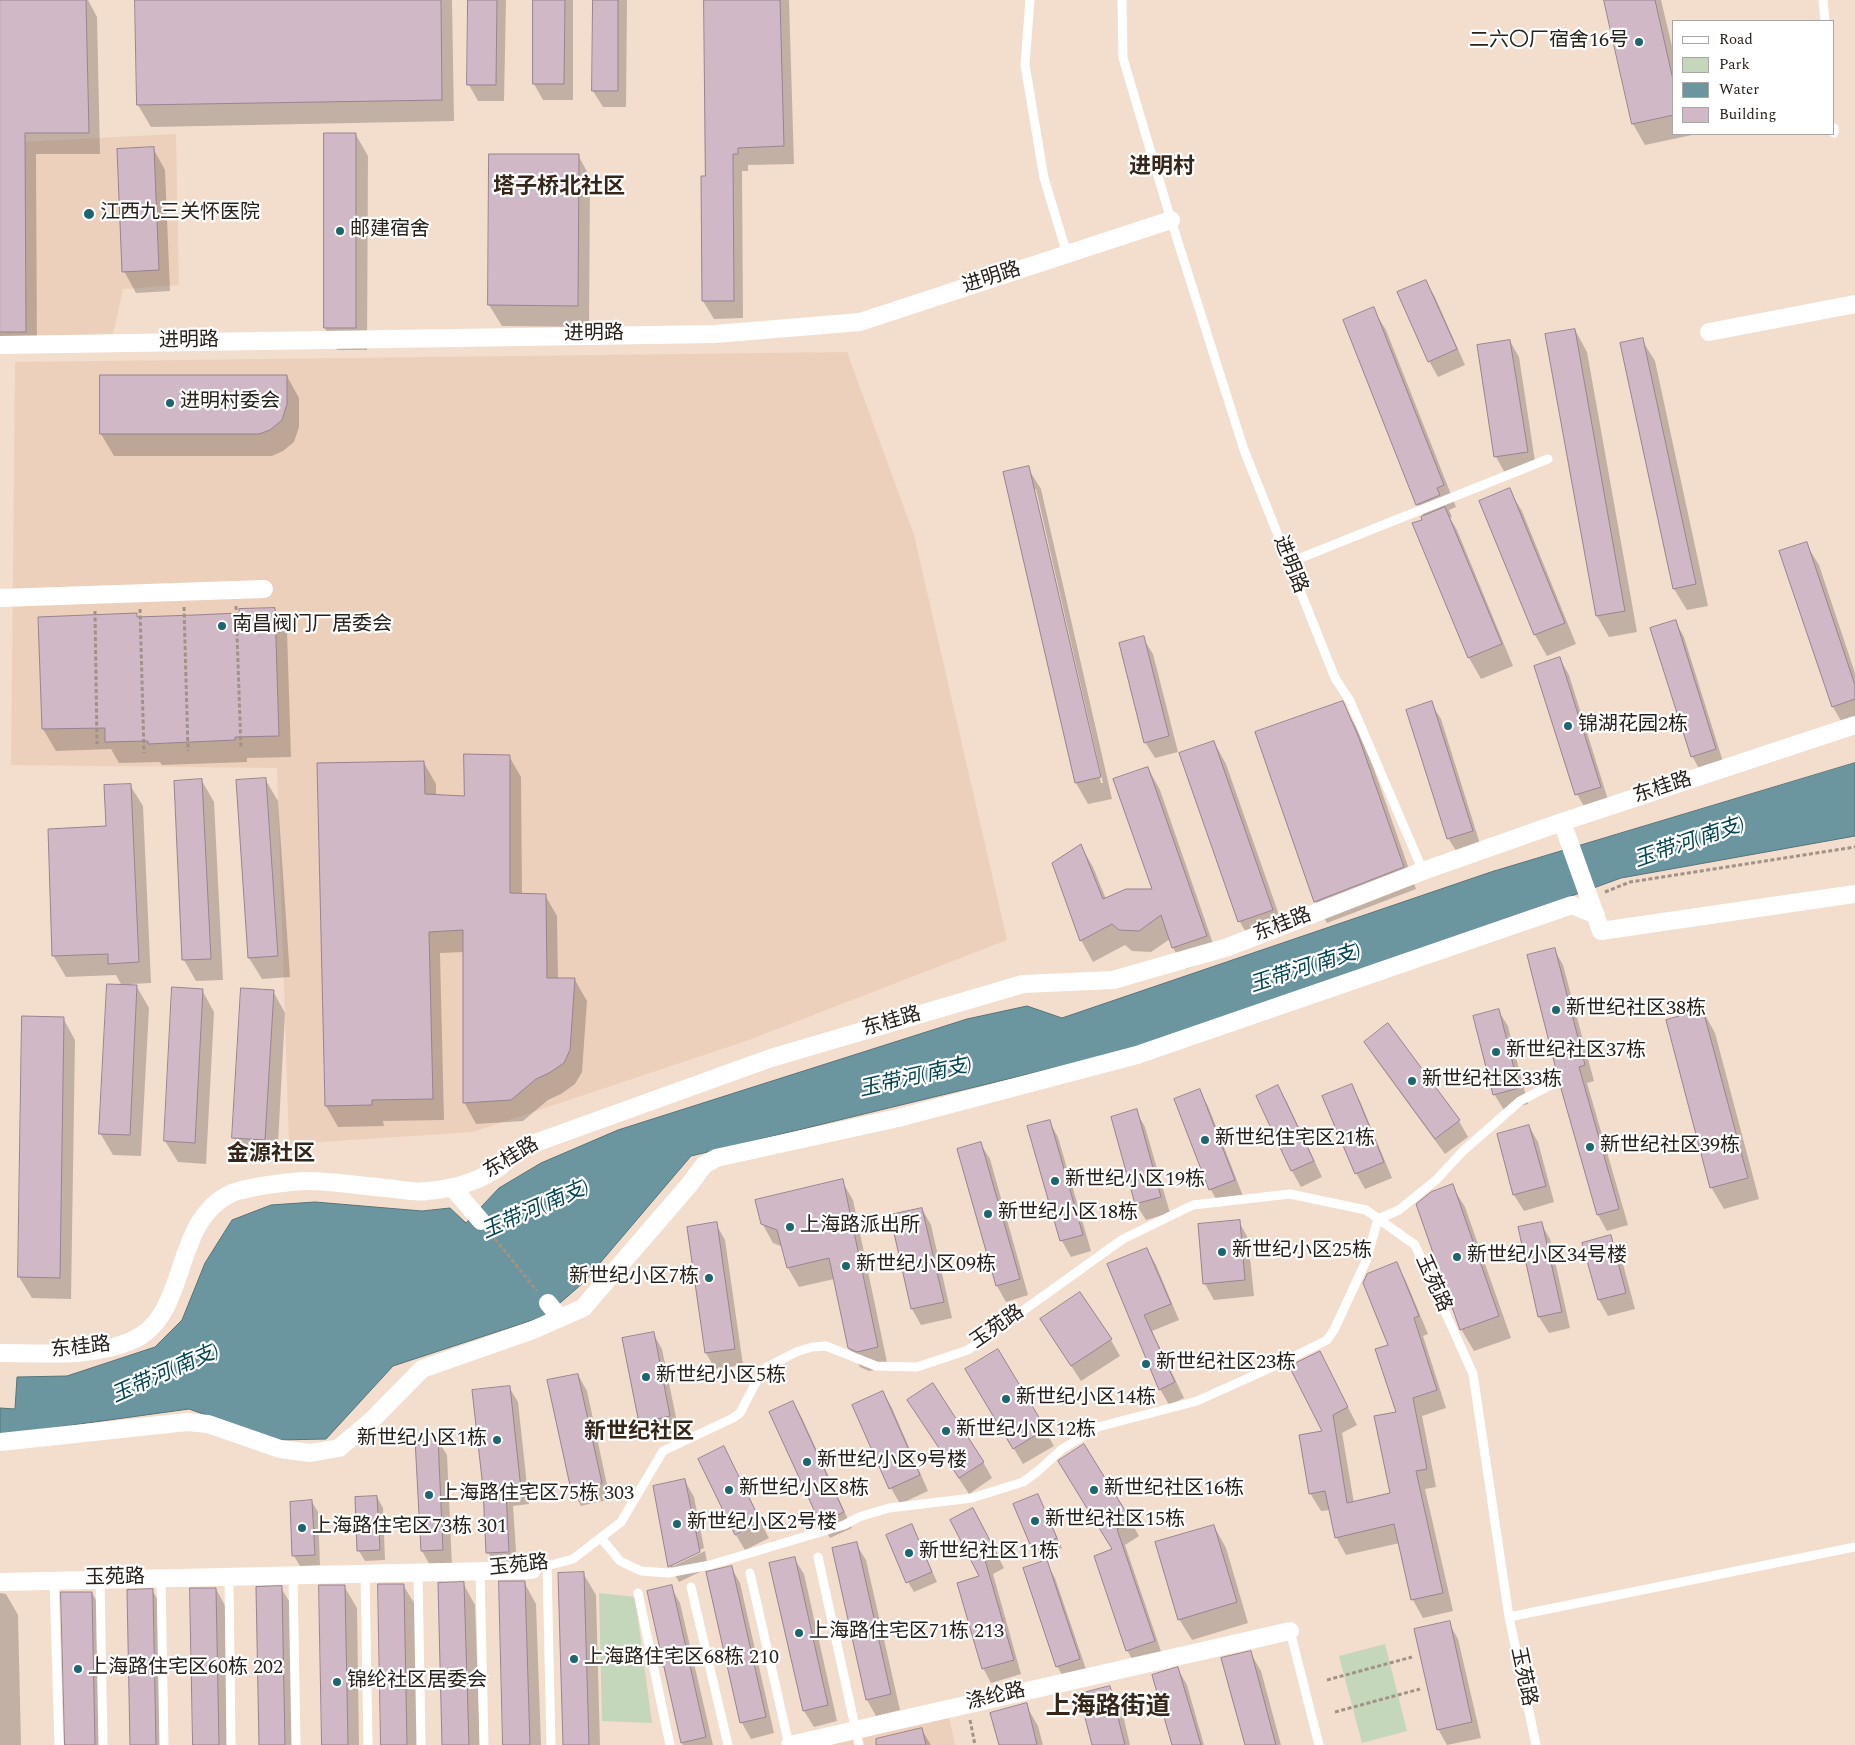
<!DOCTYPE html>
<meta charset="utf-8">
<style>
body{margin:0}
#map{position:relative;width:1855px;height:1745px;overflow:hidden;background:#f3ddcd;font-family:Spectral,serif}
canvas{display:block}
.legend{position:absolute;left:1672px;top:20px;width:162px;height:115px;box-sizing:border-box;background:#fff;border:1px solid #a9a6a3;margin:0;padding:6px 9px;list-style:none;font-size:15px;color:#28201a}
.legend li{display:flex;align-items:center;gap:10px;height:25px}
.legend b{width:25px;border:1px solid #a9a6a3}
</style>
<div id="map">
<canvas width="1855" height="1745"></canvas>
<ul class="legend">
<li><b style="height:6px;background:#fff"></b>Road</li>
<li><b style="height:14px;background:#c4d7bb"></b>Park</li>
<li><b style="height:14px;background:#6b96a0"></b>Water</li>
<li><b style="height:14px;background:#d0b8c6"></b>Building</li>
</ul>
</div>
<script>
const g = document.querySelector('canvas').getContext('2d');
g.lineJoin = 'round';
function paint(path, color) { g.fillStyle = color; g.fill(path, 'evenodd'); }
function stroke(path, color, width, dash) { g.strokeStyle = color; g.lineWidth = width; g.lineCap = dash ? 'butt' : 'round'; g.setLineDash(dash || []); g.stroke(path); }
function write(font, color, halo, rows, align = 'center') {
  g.font = font + ' Spectral,"Noto Sans SC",serif'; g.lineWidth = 4.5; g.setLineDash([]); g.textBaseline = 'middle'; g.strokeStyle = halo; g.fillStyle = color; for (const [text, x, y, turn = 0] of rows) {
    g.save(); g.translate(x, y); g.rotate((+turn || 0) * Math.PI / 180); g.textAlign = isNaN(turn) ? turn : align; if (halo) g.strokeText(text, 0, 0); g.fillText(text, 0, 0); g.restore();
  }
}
paint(new Path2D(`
 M176,134L179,285L123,289L113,334L0,339V143Z
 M847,352L914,535L1007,940L746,1041L473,1132L289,1144L277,768L11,765L15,362Z
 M949,1716L955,1745H821Z`), '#edd0bb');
paint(new Path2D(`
 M599,1593L635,1597L652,1723L602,1721Z
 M1385,1644L1407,1731L1362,1743L1339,1656Z`), '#c4d7bb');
const water = new Path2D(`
 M1855,763V836L1621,878L1185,1036L691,1156L583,1283L545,1316L393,1366L326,1439L277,1440L189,1409L0,1435V1408L15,1409L17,1377L67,1376L155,1347L182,1320L205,1263L232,1220L271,1205L315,1202L422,1211L450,1208L466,1223L499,1188L541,1163L618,1130L967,1019L1027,1006L1062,1018L1491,872Z`);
paint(water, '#6b96a0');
stroke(water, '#577378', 1);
paint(new Path2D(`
 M0,0H88L97,17L100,154H36L37,353H10L0,336Z
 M136,0H452L454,121L151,127L138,105Z
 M470,0H506L504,101H478L469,85Z
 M535,0H573V100H543L534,84Z
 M594,0H627L626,107H603L593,91Z
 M705,0H789L794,164L748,165V171H742L743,318L714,319L703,301L706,178Z
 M1606,0H1661L1674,55V134L1692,135L1645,145L1633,124Z
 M356,135L368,156L367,350H337L325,328Z
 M153,148L165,170L170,291L136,293L124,271Z
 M578,155L590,177L589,327L502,326L489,305Z
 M1425,281L1435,297L1465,365L1438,377L1429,361Z
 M1373,309L1386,330L1456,507L1449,510L1452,517L1450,518L1457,530L1513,666L1481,679L1469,658L1414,524L1424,520V517L1417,504Z
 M1575,330L1587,352L1637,632L1609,637L1597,616Z
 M1642,340L1655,361L1708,606L1687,610L1674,589L1622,344Z
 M1510,341L1519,357L1536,468L1505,473L1496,457L1479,346Z
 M287,376L299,398V427L294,442L283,451L272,456H114L101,434Z
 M1028,468L1041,489L1112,799L1088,804L1076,783ZM1033,489H1036L1103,783H1101Z
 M1509,490L1522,511L1576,644L1547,656L1535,635L1481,502Z
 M1806,544L1819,565L1855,673V725L1845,728L1833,707L1781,552Z
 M274,610L287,631L291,757L247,758V762L162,765L160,762L119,763L111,749L56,751L43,729L40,619L136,615L138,618L240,614Z
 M1675,621L1684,637L1724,765L1701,772L1692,756Z
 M1143,638L1153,654L1178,752L1155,758L1145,742Z
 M1560,659L1569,675L1609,803L1586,810L1577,794Z
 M1342,703L1356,727L1371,761L1416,889L1327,923L1315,901Z
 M1431,703L1441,719L1481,847L1458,854L1448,838Z
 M1214,742L1226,764L1285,932L1252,943L1240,922L1181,754Z
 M509,756L521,777L522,894L545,895L557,916L558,980H575L587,1001L582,1072L575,1084L561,1094L548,1100L523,1121L476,1124L464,1102L465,952L440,953L444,1120L383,1121L384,1126L338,1127L326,1106L424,763L436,784V796L465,797Z
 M1148,768L1160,790L1218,958L1186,969L1173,948L1170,939L1151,952L1132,951L1125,945L1093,962L1081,940V846L1093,867L1106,899L1153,891Z
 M265,779L278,801L290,977L262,979L249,958Z
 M202,781L214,802L223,980L196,981L184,960Z
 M130,785L143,806L151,983L131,984V986L137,987L149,1008L141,1156L113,1155L100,1133L122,986L116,975L66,977L53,955L108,828Z
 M1554,949L1563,965L1594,1081L1587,1083L1628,1225L1607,1231L1598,1215Z
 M242,989L273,991L285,1013L277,1162L246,1160L234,1138Z
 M202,990L214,1012L206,1164L178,1162L165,1141Z
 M1498,1010L1508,1026L1528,1104L1504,1110L1494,1094Z
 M1703,1011L1715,1033L1759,1199L1724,1209L1711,1187Z
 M63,1018L75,1040L71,1299L32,1298L19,1277Z
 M1365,1042L1459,1121L1468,1137L1445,1154L1375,1058Z
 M1351,1085L1360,1101L1392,1178L1365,1189L1356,1173Z
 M1278,1087L1287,1102L1322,1177L1301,1187L1292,1171L1257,1096Z
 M1199,1090L1208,1106L1243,1196L1220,1206L1211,1190L1176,1100Z
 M1136,1111L1145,1127L1170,1213L1146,1220L1136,1204Z
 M1049,1121L1058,1137L1091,1251L1071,1257L1062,1241L1028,1127Z
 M1529,1126L1538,1142L1554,1202L1524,1211L1514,1195L1498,1135Z
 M980,1143L990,1159L1028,1295L1006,1302L997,1286L958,1149Z
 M842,1181L853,1200L888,1367L869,1371L860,1367L849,1348L834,1279L799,1287L788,1268L783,1247L773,1243L762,1223Z
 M1452,1186L1465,1207L1511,1338L1474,1351L1461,1329Z
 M922,1209L931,1225L952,1318L921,1325L912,1309L891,1216Z
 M1239,1222L1248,1238L1254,1296L1214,1300L1205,1284Z
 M1541,1223L1550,1239L1570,1328L1549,1333L1539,1317Z
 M716,1224L725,1240L743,1365L715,1369L706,1353L688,1228Z
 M1610,1237L1620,1253L1635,1309L1608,1316L1599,1300L1584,1244Z
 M1147,1249L1156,1265L1179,1320L1152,1331L1184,1398L1169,1405L1160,1389L1109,1265Z
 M1396,1263L1406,1281L1428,1334L1423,1336L1446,1408L1422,1416L1436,1487L1425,1489L1453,1611L1423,1618L1413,1600L1400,1543L1346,1555L1336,1537L1330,1510L1321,1511L1310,1493L1324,1432L1329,1370L1357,1425L1342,1433L1354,1503L1391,1494L1398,1413L1389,1346Z
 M653,1333L662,1349L679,1432L649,1438L640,1422Z
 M1051,1335L1111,1340L1120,1356L1081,1381Z
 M998,1351L1054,1446L1023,1464L976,1385Z
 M578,1375L587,1391L610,1499L581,1506L572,1490L548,1381Z
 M509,1387L518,1402L529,1504L513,1506L517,1566L496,1567L488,1552Z
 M883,1392L892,1408L928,1491L900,1504L891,1488Z
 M793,1402L802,1418L852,1528L830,1538L821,1523Z
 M918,1416L983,1462L992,1478L969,1494Z
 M437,1439L447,1455L452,1566L431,1567L422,1551Z
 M1069,1477L1130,1520L1139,1536L1125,1545L1163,1657L1136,1666L1127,1650L1114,1550Z
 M685,1481L694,1497L704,1548L673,1563V1566L705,1551L708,1568L679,1582L670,1566Z
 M1038,1495L1062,1548L1039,1558L1033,1548Z
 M377,1497L383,1508L385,1560L365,1561L359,1551L356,1498Z
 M312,1502L318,1512L320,1565L300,1566L294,1556Z
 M973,1509L1004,1568L993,1574L1021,1674L991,1683L983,1668L981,1577Z
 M761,1523L769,1538L745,1550L736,1535Z
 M912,1526L937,1582L914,1592L908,1582Z
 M1214,1526L1226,1548L1248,1623L1192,1640L1179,1619Z
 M856,1544L866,1560L900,1710L876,1716L867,1700Z
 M794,1558L804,1574L837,1721L814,1727L804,1711L771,1564Z
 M1046,1562L1055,1578L1088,1675L1066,1682L1057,1666Z
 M731,1567L740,1583L774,1733L751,1739L742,1723Z
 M583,1573L596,1595L600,1745H564Z
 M524,1582L536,1604L541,1745H505Z
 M463,1583L475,1605L480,1745H444Z
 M403,1585L416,1606L418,1745H382Z
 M344,1586L357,1608L359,1745H323Z
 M671,1587L680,1603L713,1745H683L682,1742Z
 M281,1588L294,1609L296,1745H260Z
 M216,1589L228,1611L231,1745H195Z
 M152,1590L165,1612L167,1745H132Z
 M0,1593L6,1594L18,1615L21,1745H0Z
 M92,1593L104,1614L106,1745H65Z
 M1449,1623L1458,1639L1481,1738L1447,1745L1438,1729Z
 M1250,1652L1261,1671L1281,1745H1246Z
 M1178,1669L1187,1685L1204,1745H1173Z
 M1110,1687L1121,1706L1130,1745H1093Z
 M1026,1705L1038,1726L1043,1745H1000Z
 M922,1730L931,1745H893Z`), '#0003');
const building = new Path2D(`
 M0,0H86L89,133H25L26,332H0Z
 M135,0H441L442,100L137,105Z
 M468,0H497L496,85H467Z
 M533,0H565L564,84H533Z
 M593,0H618V91H592Z
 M704,0H780L784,146L738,148V154H733L734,301H702L701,176H705Z
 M1604,0H1655L1674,84V115L1632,124Z
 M324,133H356V328H324Z
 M154,147L159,270L122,272L117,149Z
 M489,154H579L578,306L488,305Z
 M1426,280L1457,349L1428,362L1397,292Z
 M1374,307L1444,485L1437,488L1440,495L1416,505L1343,320Z
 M1575,329L1625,611L1596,616L1545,334Z
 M1643,338L1696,584L1673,589L1620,343Z
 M1510,340L1528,452L1494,457L1477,345Z
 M100,375H287V404L282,420L270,430L259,434H100Z
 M1029,466L1101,777L1075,783L1003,472Z
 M1510,488L1565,623L1534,635L1479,501Z
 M1445,507L1502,644L1468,658L1412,523L1422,520L1421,517Z
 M1807,542L1855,685V699L1832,707L1779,551Z
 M275,608L279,736L235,737V740L148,744V741L105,742V728L42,729L38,617L137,613V617L195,615L239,613V609Z
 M1676,620L1716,749L1691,757L1650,628Z
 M1144,636L1169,736L1144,743L1119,643Z
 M1560,657L1601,787L1575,795L1534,666Z
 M1343,701L1359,738L1404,867L1314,902L1255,732Z
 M1432,701L1473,831L1447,839L1406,710Z
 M1214,741L1273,910L1238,922L1179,753Z
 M464,754L510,755V893L546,894L547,978H575L570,1050L564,1063L549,1073L536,1079L511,1100L463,1103V930L429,932L433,1099L372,1100V1105L325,1106L317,763L424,761L425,794L464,796Z
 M1148,767L1207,936L1172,948L1161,915L1139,931L1119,930L1112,924L1080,941L1052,863L1081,844L1103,899L1126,889H1152L1113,779Z
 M266,778L278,956L248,958L236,780Z
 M202,779L211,959L182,960L174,781Z
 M131,784L139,962L108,964V954L52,956L48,829L106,826L104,785Z
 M1555,948L1585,1065L1579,1067L1619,1209L1597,1215L1560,1085L1527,955Z
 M107,984L137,985L130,1135L99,1134Z
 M172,987L203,989L195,1143L164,1141Z
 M241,988L274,990L265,1140L232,1138Z
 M1499,1009L1519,1088L1493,1095L1473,1016Z
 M1703,1010L1748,1178L1710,1188L1666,1020Z
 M22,1016L64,1017L60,1278L18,1277Z
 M1388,1023L1460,1120L1435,1139L1364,1042Z
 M1352,1084L1384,1162L1355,1174L1322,1096Z
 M1278,1085L1314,1161L1291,1171L1256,1096Z
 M1200,1089L1235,1180L1209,1190L1174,1099Z
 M1137,1109L1161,1197L1135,1204L1111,1117Z
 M1050,1120L1083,1235L1060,1241L1027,1126Z
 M1529,1125L1546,1186L1513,1195L1497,1134Z
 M981,1142L1020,1279L996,1286L957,1149Z
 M843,1179L878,1347L857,1352L848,1348L829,1258L787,1268L777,1230L761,1224L755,1200Z
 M1453,1184L1499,1316L1460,1330L1416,1204L1431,1192Z
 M922,1208L944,1302L911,1309L890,1215Z
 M1240,1220L1245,1280L1203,1284L1198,1224Z
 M717,1222L735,1349L705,1353L687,1227Z
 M1542,1222L1562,1312L1538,1317L1518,1227Z
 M1611,1235L1626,1293L1598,1300L1582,1243Z
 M1147,1248L1171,1304L1144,1315L1175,1382L1159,1390L1107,1264Z
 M1397,1262L1419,1316L1414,1318L1437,1390L1413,1398L1427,1469L1416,1471L1443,1593L1411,1600L1394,1524L1335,1538L1325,1491L1309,1494L1299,1435L1322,1431L1289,1366L1320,1351L1348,1407L1333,1415L1347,1503L1390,1493L1374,1416L1396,1412L1375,1349L1388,1345L1363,1283L1367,1274Z
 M1080,1292L1112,1339L1071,1366L1040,1319Z
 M654,1332L670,1416L639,1423L622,1338Z
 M998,1349L1046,1429L1013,1449L965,1369Z
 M578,1374L602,1483L571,1490L547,1380Z
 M933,1383L984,1462L959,1478L907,1400Z
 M510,1386L521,1489L506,1491L509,1552L486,1553L483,1488L472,1390Z
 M883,1391L920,1475L889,1489L852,1405Z
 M793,1401L844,1512L820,1523L769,1412Z
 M438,1438L443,1550L421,1551L415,1439Z
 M1084,1444L1131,1520L1117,1529L1155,1641L1126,1651L1094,1556L1112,1549L1058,1461Z
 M724,1446L761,1522L735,1535L698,1459Z
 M685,1479L700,1552L668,1567L653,1486Z
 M1038,1494L1057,1538L1032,1549L1013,1504Z
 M377,1496L380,1550L357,1551L355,1497Z
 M312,1500L315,1555L292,1556L290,1502Z
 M973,1508L997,1554L985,1560L1014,1660L982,1669L957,1583L979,1576L950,1520Z
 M912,1524L932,1572L906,1583L886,1535Z
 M1214,1525L1237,1602L1178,1620L1155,1542Z
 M857,1542L891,1694L866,1700L832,1548Z
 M795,1557L828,1705L803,1711L769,1563Z
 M1047,1560L1080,1659L1056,1667L1023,1568Z
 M732,1566L766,1717L740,1723L706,1572Z
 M584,1572L589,1745H563L558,1573Z
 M499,1581H525L530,1745H503Z
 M464,1582L469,1745H442L438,1583Z
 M378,1584H404L407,1745H381Z
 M319,1585H345L348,1745H322Z
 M672,1585L706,1737L681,1743L647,1591Z
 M282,1586L285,1745H259L256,1587Z
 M190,1588H216L219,1745H193Z
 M153,1589L156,1745H130L127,1590Z
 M61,1592H92L95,1745H65Z
 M1450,1621L1472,1722L1437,1730L1414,1629Z
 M1251,1651L1276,1745H1245L1221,1658Z
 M1178,1667L1201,1745H1172L1152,1675Z
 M1110,1686L1125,1745H1092L1079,1694Z
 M1027,1703L1037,1745H999L990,1713Z
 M922,1728L926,1745H876V1739Z`);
paint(building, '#d0b8c6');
stroke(building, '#998390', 1);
stroke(new Path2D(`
 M236,606L241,749
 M184,607L188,751
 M140,609L144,753
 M95,611L97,744
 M1605,892L1630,882L1855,847
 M491,1234L537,1291
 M1327,1680L1412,1657
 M1335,1712L1420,1689
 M970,1720L975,1745`), '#a29286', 3, [4, 2.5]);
stroke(new Path2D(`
 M1030,0L1025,65L1044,178L1067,254
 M1122,0L1123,58L1171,220L1244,450L1335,678L1350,701L1423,871
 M1823,0L1825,21
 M1834,128V133
 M1288,563L1548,459
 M601,1538L620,1561L641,1571L668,1573L710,1565L844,1525L859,1517L889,1508L972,1498L1023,1482L1038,1471L1062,1449L1098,1427L1197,1401L1277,1365L1327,1340L1334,1330L1366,1261L1378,1219L1399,1210L1436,1180L1463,1151L1520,1101L1551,1085
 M818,1557L859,1745
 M547,1566L551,1745
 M532,1570L573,1559L621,1522L663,1451L733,1418L740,1413L755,1384L767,1367L796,1352L812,1347L826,1346L876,1366L917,1367L968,1350L1123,1239L1193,1205L1290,1194L1366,1210L1415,1245L1473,1374L1509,1617L1536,1745
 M480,1571L484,1745
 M418,1573L421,1745
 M750,1573L789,1745
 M365,1574L368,1745
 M293,1575L296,1745
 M229,1577L231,1745
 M161,1578L164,1745
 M100,1579L103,1745
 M54,1581L59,1745
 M691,1587L728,1745
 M638,1593L670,1745
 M1509,1617L1855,1547
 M1290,1631L1319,1745`), '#fff', 9);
stroke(new Path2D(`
 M1709,332L1855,304
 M0,345L715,334L860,322L1171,220
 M0,598L264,589
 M1562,822L1601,931L1855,894
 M452,1187L481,1221
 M548,1303L560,1318
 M0,1353C43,1353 90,1358 131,1341C191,1316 170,1221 232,1193C241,1189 252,1188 261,1186C276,1184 292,1181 306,1181C333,1181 360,1186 386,1188C399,1189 414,1193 427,1191C453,1189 480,1181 501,1166C506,1162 510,1157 515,1153C521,1149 529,1146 535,1143L771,1058L1023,984L1113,980L1228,947L1423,871L1562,822L1855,725
 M0,1442L187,1422L208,1424L280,1449L310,1453L339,1448L370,1422L422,1369L533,1330L583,1308L689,1185L704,1165L716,1158L898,1118L1137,1055L1572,905L1596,915
 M0,1582L532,1570
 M790,1745L1290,1631`), '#fff', 18);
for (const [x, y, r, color] of [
 [1639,42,5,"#1c6671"],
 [89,214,6,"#1c6671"],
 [340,231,5,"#1c6671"],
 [170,403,5,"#1c6671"],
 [222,626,5,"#1c6671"],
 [1568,726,5,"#1c6671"],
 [1556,1010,5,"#1c6671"],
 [1496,1052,5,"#1c6671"],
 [1412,1081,5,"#1c6671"],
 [1205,1140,5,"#1c6671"],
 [1590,1147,5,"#1c6671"],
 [1055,1181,5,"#1c6671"],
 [988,1214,5,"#1c6671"],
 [790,1227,5,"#1c6671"],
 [1222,1252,5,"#1c6671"],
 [1457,1257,5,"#1c6671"],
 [846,1266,5,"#1c6671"],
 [709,1278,5,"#1c6671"],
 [1146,1364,5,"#1c6671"],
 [646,1377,5,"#1c6671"],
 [1006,1399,5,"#1c6671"],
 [946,1431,5,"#1c6671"],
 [497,1440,5,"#1c6671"],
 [807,1462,5,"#1c6671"],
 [729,1490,5,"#1c6671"],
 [1094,1490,5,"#1c6671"],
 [429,1495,5,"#1c6671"],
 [1035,1521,5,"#1c6671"],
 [677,1524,5,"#1c6671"],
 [302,1528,5,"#1c6671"],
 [909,1553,5,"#1c6671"],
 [799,1633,5,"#1c6671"],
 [574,1659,5,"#1c6671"],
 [78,1669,5,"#1c6671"],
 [337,1682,5,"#1c6671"]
]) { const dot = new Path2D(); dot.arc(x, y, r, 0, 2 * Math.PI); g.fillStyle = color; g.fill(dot); stroke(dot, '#fff', 2); }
write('20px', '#28201a', '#fff', [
 ["二六〇厂宿舍16号",1629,42,"right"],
 ["江西九三关怀医院",100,214],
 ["邮建宿舍",350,231],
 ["进明村委会",180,403],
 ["南昌阀门厂居委会",232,626],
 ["锦湖花园2栋",1578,726],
 ["新世纪社区38栋",1566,1010],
 ["新世纪社区37栋",1506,1052],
 ["新世纪社区33栋",1422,1081],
 ["新世纪住宅区21栋",1215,1140],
 ["新世纪社区39栋",1600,1147],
 ["新世纪小区19栋",1065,1181],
 ["新世纪小区18栋",998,1214],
 ["上海路派出所",800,1227],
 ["新世纪小区25栋",1232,1252],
 ["新世纪小区34号楼",1467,1257],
 ["新世纪小区09栋",856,1266],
 ["新世纪小区7栋",699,1278,"right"],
 ["新世纪社区23栋",1156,1364],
 ["新世纪小区5栋",656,1377],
 ["新世纪小区14栋",1016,1399],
 ["新世纪小区12栋",956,1431],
 ["新世纪小区1栋",487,1440,"right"],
 ["新世纪小区9号楼",817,1462],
 ["新世纪小区8栋",739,1490],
 ["新世纪社区16栋",1104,1490],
 ["上海路住宅区75栋 303",439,1495],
 ["新世纪社区15栋",1045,1521],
 ["新世纪小区2号楼",687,1524],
 ["上海路住宅区73栋 301",312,1528],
 ["新世纪社区11栋",919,1553],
 ["上海路住宅区71栋 213",809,1633],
 ["上海路住宅区68栋 210",584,1659],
 ["上海路住宅区60栋 202",88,1669],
 ["锦纶社区居委会",347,1682]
], 'left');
write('20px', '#28201a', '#fff', [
 ["进明路",992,279,-18],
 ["进明路",594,335,-1],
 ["进明路",189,342,-1],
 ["进明路",1289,565,68],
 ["东桂路",1663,789,-18],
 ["东桂路",1283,926,-21],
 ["东桂路",892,1023,-16],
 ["东桂路",512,1159,-31],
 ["玉苑路",1432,1284,66],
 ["玉苑路",998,1328,-35],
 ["东桂路",81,1349,-6],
 ["玉苑路",519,1567,-6],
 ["玉苑路",115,1579,-1],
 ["玉苑路",1522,1677,78],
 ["涤纶路",996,1698,-13]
]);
write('italic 21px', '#014652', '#fff', [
 ["玉带河(南支)",1690,844,-19],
 ["玉带河(南支)",1306,970,-18],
 ["玉带河(南支)",916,1079,-13],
 ["玉带河(南支)",536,1211,-24],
 ["玉带河(南支)",166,1375,-24]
]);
write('bold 22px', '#362619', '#fff', [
 ["进明村",1162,169],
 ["塔子桥北社区",559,189],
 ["金源社区",271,1156],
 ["新世纪社区",639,1434]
]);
write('bold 25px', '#362619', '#fff', [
 ["上海路街道",1108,1709]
]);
</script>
